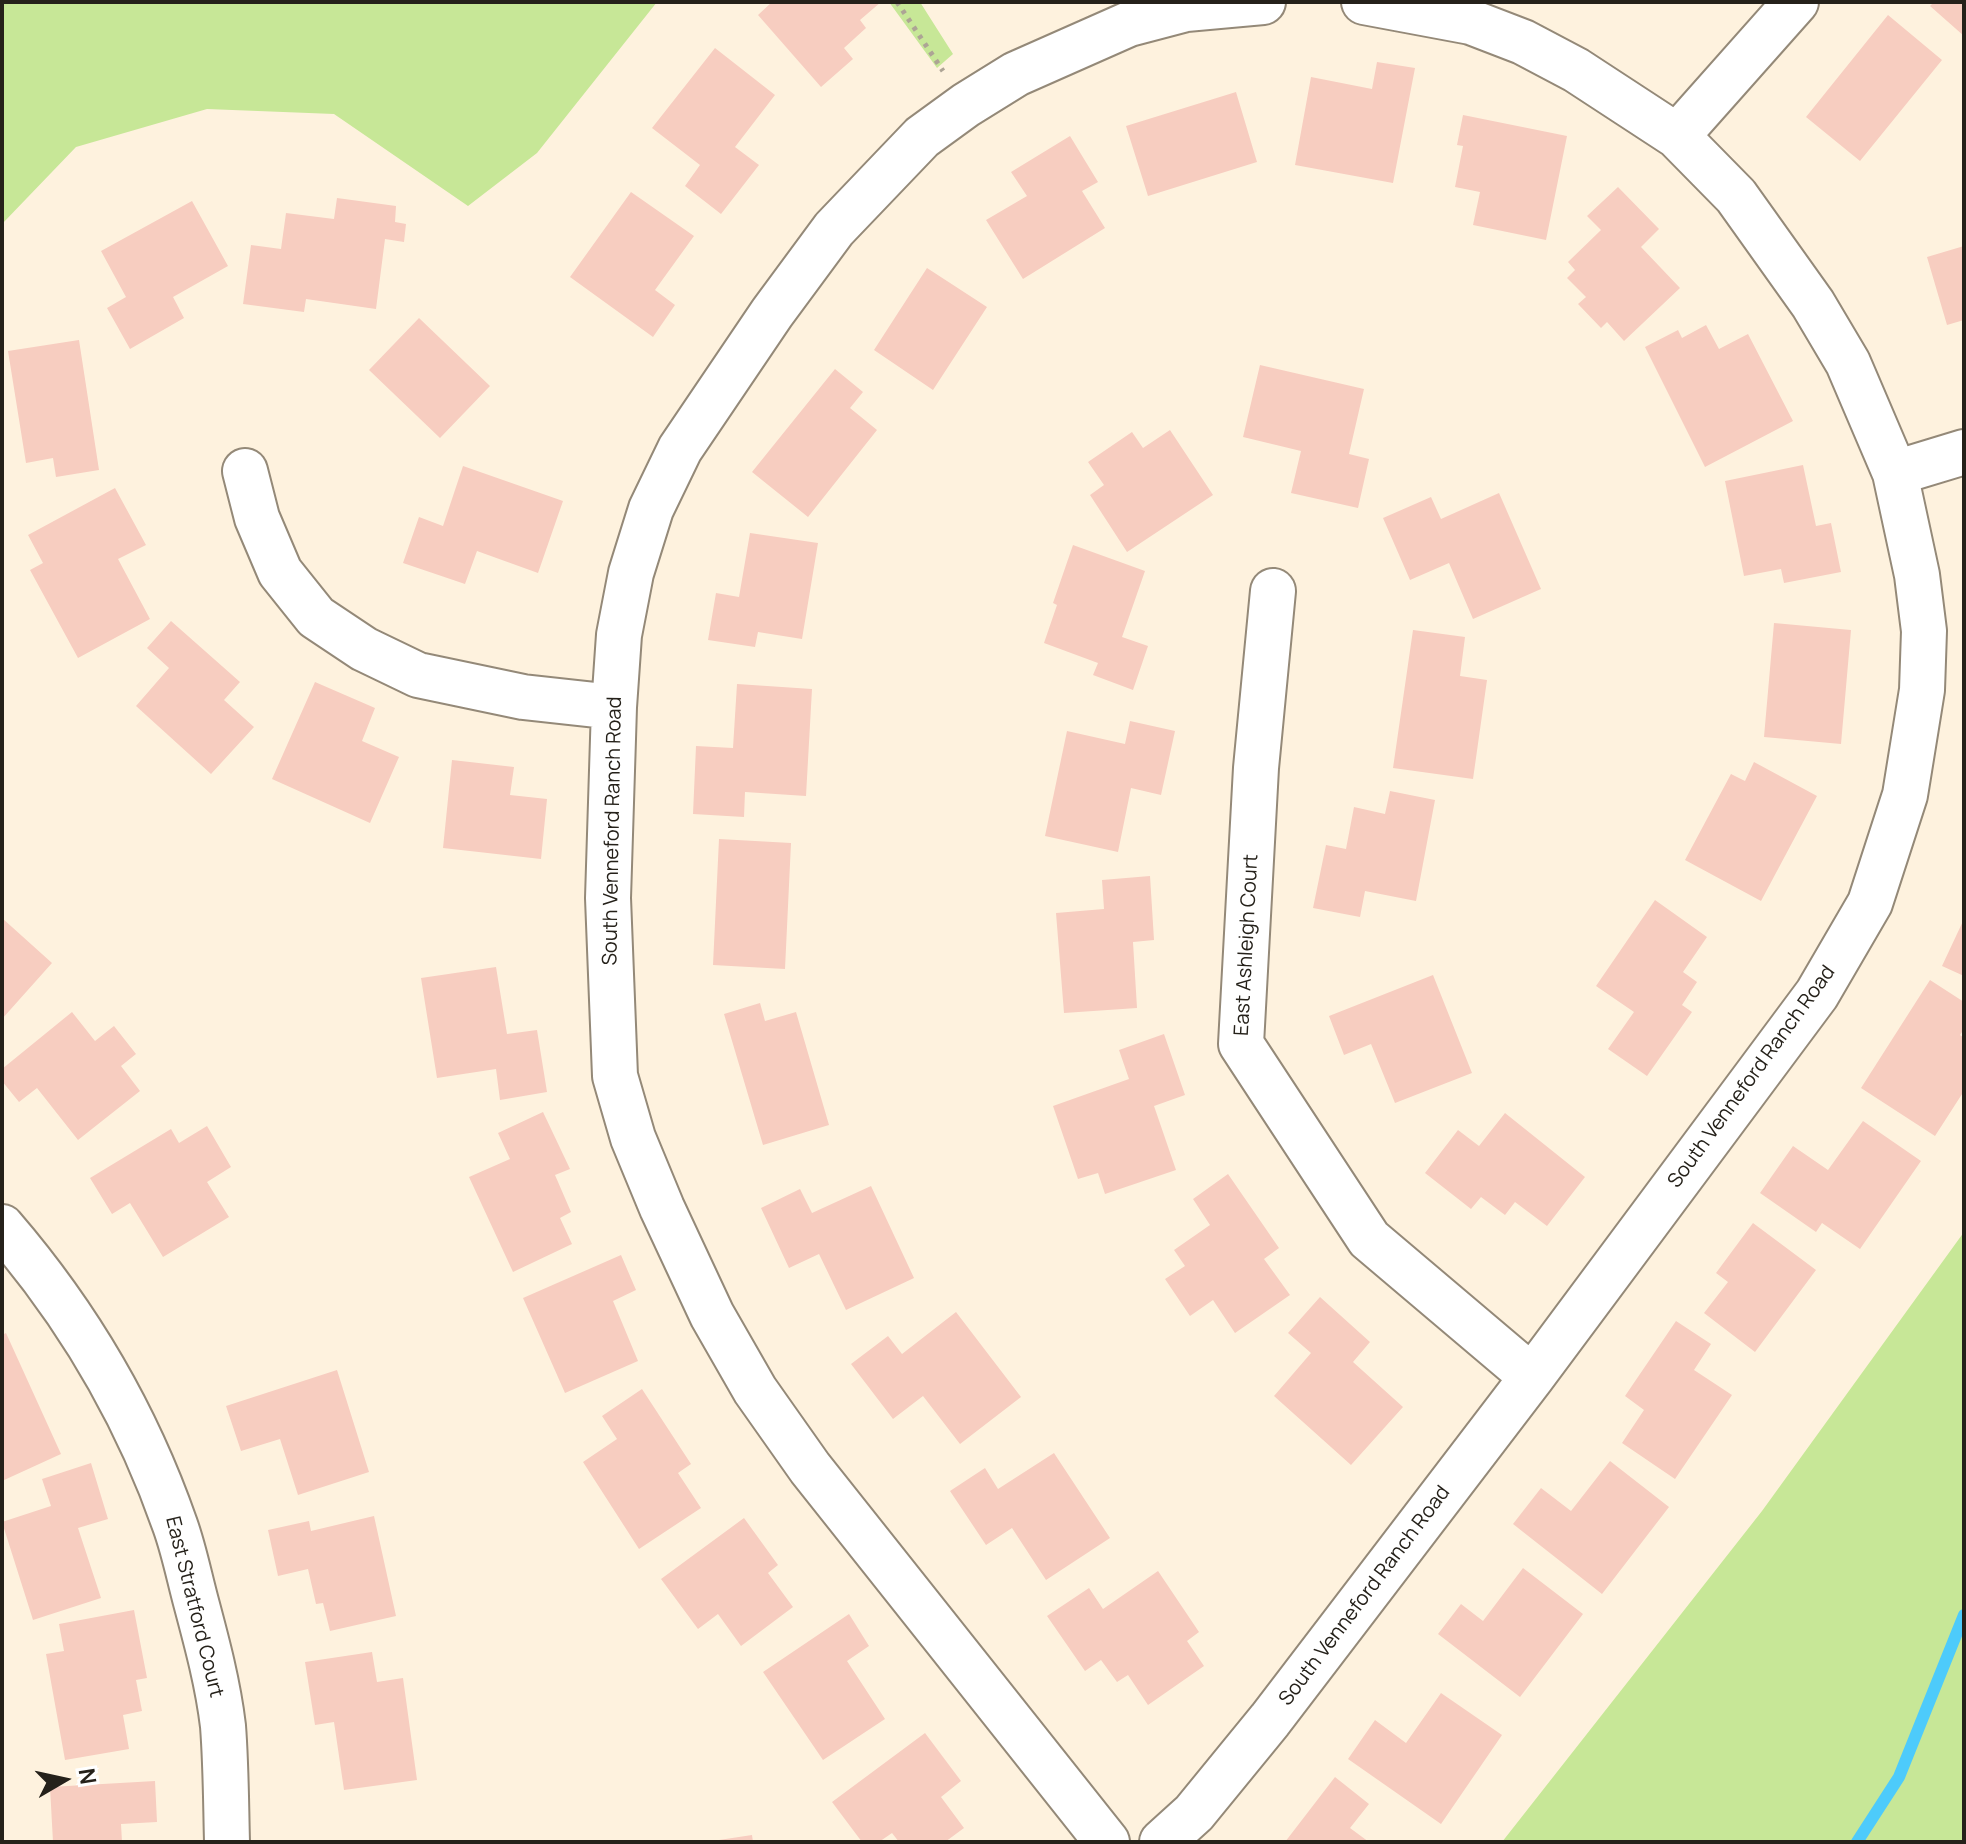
<!DOCTYPE html>
<style>
body{margin:0}
#map{position:relative;width:1966px;height:1844px;overflow:hidden;background:#fef2de;font-family:Manrope,sans-serif}
canvas{display:block}
.frame{position:absolute;inset:0;border:4px solid #25211a;pointer-events:none}
.north{position:absolute;left:24px;top:1740px;width:80px;height:80px;-webkit-text-stroke:6px #fff;paint-order:stroke;rotate:81deg;font-size:22px;font-weight:700;line-height:32px;text-align:center;color:#25211a}
.north::after{content:'';display:block;margin:auto;width:28px;height:36px;background:#25211a;clip-path:polygon(50% 0,100% 100%,50% 72%,0 100%)}
</style>
<div id="map">
<canvas width="1966" height="1844"></canvas>
<div class="frame"></div>
<div class="north">N</div>
</div>
<script>
const g = document.querySelector('canvas').getContext('2d');
g.lineJoin = 'round';
function paint(path, color) { g.fillStyle = color; g.fill(path, 'evenodd'); }
function stroke(path, color, width, dash) { g.strokeStyle = color; g.lineWidth = width; g.lineCap = dash ? 'butt' : 'round'; g.setLineDash(dash || []); g.stroke(path); }
function write(font, color, halo, rows, align = 'center') {
  g.font = font + ' Manrope,sans-serif'; g.lineWidth = 8; g.setLineDash([]); g.textBaseline = 'middle'; g.strokeStyle = halo; g.fillStyle = color; for (const [text, x, y, turn = 0] of rows) {
    g.save(); g.translate(x, y); g.rotate((+turn || 0) * Math.PI / 180); g.textAlign = isNaN(turn) ? turn : align; if (halo) g.strokeText(text, 0, 0); g.fillText(text, 0, 0); g.restore();
  }
}
paint(new Path2D(`
 M2,2H657L537,153L468,206L334,114L207,109L76,147L2,224Z
 M889,2H920L953,54L937,68Z
 M1964,1232V1842H1502L1762,1511Z`), '#c7e797');
stroke(new Path2D(`
 M1857,1842L1899,1777L1964,1615`), '#4dcbfb', 12);
paint(new Path2D(`
 M772,2H881L860,20L866,28L844,48L853,59L821,87L758,15Z
 M1934,2H1964V36L1930,6Z
 M1888,15L1942,60L1860,161L1806,117Z
 M715,48L775,95L735,147L759,165L721,214L685,186L700,165L652,128Z
 M1377,62L1415,68L1393,183L1295,165L1311,77L1372,89Z
 M1236,92L1257,162L1148,196L1126,126Z
 M1463,115L1567,136L1546,240L1473,225L1480,192L1455,187L1463,146L1457,145Z
 M1070,136L1098,182L1082,191L1105,228L1023,279L986,220L1027,196L1011,172Z
 M1618,187L1659,229L1641,247L1680,288L1624,341L1607,322L1601,328L1578,304L1586,297L1567,278L1575,270L1568,262L1601,230L1587,216Z
 M631,192L694,236L655,290L675,305L653,337L570,277Z
 M337,198L396,206L395,222L406,224L404,242L385,239L376,309L306,299L304,312L243,304L251,245L281,249L286,213L334,219Z
 M192,201L228,266L173,297L184,318L130,349L107,308L126,297L101,251Z
 M1964,246V320L1947,325L1927,257Z
 M927,268L987,307L933,390L874,350Z
 M419,318L490,386L440,438L369,370Z
 M1706,325L1719,349L1748,334L1793,421L1705,467L1645,347L1678,330L1682,338Z
 M79,340L99,470L56,477L53,458L26,463L8,351Z
 M1260,365L1364,389L1349,454L1369,459L1358,508L1291,493L1301,451L1243,437Z
 M835,369L863,392L850,408L877,430L808,517L752,472Z
 M1170,430L1213,495L1127,552L1090,495L1104,485L1088,462L1132,432L1143,448Z
 M1803,465L1816,526L1831,523L1841,572L1784,583L1781,569L1744,576L1725,481Z
 M463,466L563,501L538,573L477,551L465,584L403,563L419,517L443,526Z
 M115,488L146,545L118,559L150,619L78,658L30,570L43,563L28,535Z
 M1499,493L1541,589L1473,619L1449,563L1410,580L1383,518L1431,497L1441,519Z
 M750,533L818,543L802,639L758,632L755,647L708,640L716,593L739,597Z
 M1073,545L1145,571L1122,637L1148,646L1133,690L1093,675L1098,663L1044,643L1057,605L1053,603Z
 M171,621L240,682L224,700L254,727L211,774L136,706L169,668L147,648Z
 M1774,623L1851,630L1841,744L1764,737Z
 M1413,630L1465,637L1460,676L1487,680L1473,779L1393,768Z
 M315,682L375,708L362,741L399,757L370,823L272,779Z
 M737,684L812,689L806,796L745,792L744,817L693,814L696,746L733,748Z
 M1130,721L1175,731L1161,795L1131,788L1118,852L1045,836L1067,731L1125,744Z
 M452,760L514,767L510,795L547,799L541,859L443,848Z
 M1754,762L1817,796L1761,901L1685,860L1731,774L1745,781Z
 M1390,791L1435,800L1416,901L1365,891L1360,917L1313,908L1326,845L1346,849L1354,807L1385,814Z
 M719,839L791,843L785,969L713,965Z
 M1150,876L1154,940L1133,942L1137,1008L1064,1013L1056,913L1104,909L1102,880Z
 M1655,900L1707,937L1683,972L1697,982L1682,1005L1692,1012L1647,1076L1608,1049L1634,1012L1596,986Z
 M2,918L52,963L2,1019Z
 M1964,919V976L1942,966Z
 M496,967L507,1034L537,1030L547,1092L500,1100L496,1069L437,1078L421,978Z
 M1433,975L1472,1073L1395,1103L1371,1044L1344,1055L1329,1016Z
 M1930,980L1964,1002V1029L1960,1035L1964,1038V1091L1935,1136L1861,1088Z
 M760,1003L765,1021L796,1012L829,1125L763,1145L724,1014Z
 M72,1012L95,1041L114,1026L136,1054L121,1066L140,1091L78,1140L37,1088L19,1102L2,1081V1069Z
 M1164,1034L1185,1095L1154,1106L1176,1170L1105,1194L1098,1173L1078,1179L1053,1106L1129,1079L1119,1050Z
 M543,1112L570,1169L555,1175L571,1212L560,1218L572,1244L513,1272L469,1177L510,1159L498,1133Z
 M1505,1113L1585,1177L1547,1226L1515,1202L1505,1215L1481,1197L1471,1209L1425,1173L1458,1130L1479,1146Z
 M1863,1121L1921,1161L1860,1249L1822,1223L1816,1232L1760,1193L1793,1146L1828,1170Z
 M207,1126L231,1167L207,1182L229,1217L163,1257L130,1203L112,1214L90,1178L171,1129L179,1143Z
 M1228,1174L1279,1248L1264,1259L1290,1295L1235,1333L1213,1300L1190,1316L1165,1279L1185,1266L1174,1250L1210,1225L1193,1199Z
 M871,1186L914,1278L846,1310L819,1254L789,1268L761,1208L800,1189L812,1213Z
 M1753,1223L1816,1270L1755,1352L1704,1313L1728,1282L1716,1273Z
 M621,1255L636,1290L613,1301L638,1361L565,1393L523,1298Z
 M1320,1297L1370,1342L1353,1362L1403,1407L1351,1465L1274,1396L1311,1353L1288,1333Z
 M956,1312L1021,1397L960,1444L923,1396L893,1419L851,1364L888,1336L902,1354Z
 M1676,1321L1711,1344L1694,1370L1732,1395L1675,1479L1622,1443L1644,1410L1625,1396Z
 M6,1333L61,1454L2,1481V1335Z
 M337,1370L369,1472L298,1495L280,1439L241,1451L226,1406Z
 M642,1389L691,1464L678,1473L701,1508L639,1549L583,1462L617,1439L602,1416Z
 M1054,1453L1110,1538L1046,1580L1012,1528L986,1545L950,1491L985,1468L998,1489Z
 M1610,1461L1669,1507L1602,1594L1513,1524L1541,1488L1571,1511Z
 M91,1463L108,1519L78,1528L101,1598L33,1620L2,1522L51,1506L42,1479Z
 M374,1516L396,1616L330,1631L323,1603L316,1604L308,1569L278,1576L268,1530L309,1521L311,1531Z
 M744,1518L778,1565L768,1573L793,1607L741,1646L718,1614L698,1629L661,1579Z
 M1523,1568L1583,1614L1520,1697L1438,1634L1461,1604L1483,1621Z
 M1158,1571L1199,1632L1187,1641L1204,1666L1148,1705L1128,1675L1117,1682L1101,1660L1085,1671L1047,1616L1089,1588L1103,1609Z
 M134,1610L147,1678L136,1680L142,1711L123,1715L129,1749L65,1760L46,1654L64,1651L59,1624Z
 M849,1614L869,1646L847,1661L885,1719L823,1760L763,1672Z
 M372,1652L377,1682L403,1678L417,1780L344,1790L334,1722L315,1725L305,1662Z
 M1441,1693L1502,1735L1441,1824L1348,1759L1375,1720L1406,1743Z
 M925,1733L961,1781L941,1797L964,1828L945,1842H899L892,1833L879,1842H862L832,1802Z
 M1335,1777L1369,1804L1350,1828L1369,1842H1285Z
 M155,1781L157,1822L121,1824L122,1842H53L50,1787Z
 M752,1835L753,1842H720L719,1840Z`), '#f7cdc0');
const minor = new Path2D(`
 M1677,136L1796,2
 M245,471L257,518L280,572L316,617L364,649L418,675L523,697L614,707
 M1895,473L1964,452
 M1273,591L1256,768L1241,1044L1369,1239L1532,1377
 M2,1227C77,1314 137,1416 175,1525C184,1550 189,1576 196,1602C207,1643 218,1684 223,1726C226,1765 226,1804 227,1842
 M1107,1842L810,1468L755,1390L712,1315L662,1208L633,1138L615,1076L608,898L614,707L619,635L631,573L651,509L680,449L772,313L834,229L922,137L966,105L1016,74L1129,24L1186,9L1263,2
 M1162,1842L1194,1813L1270,1720L1532,1377L1817,994L1870,903L1905,795L1922,690L1924,631L1917,575L1895,473L1848,363L1813,304L1736,196L1677,136L1576,70L1523,42L1471,22L1364,2`);
stroke(minor, '#948978', 48);
stroke(new Path2D(`
 M897,2L943,71`), '#ada495', 5, [4, 6]);
stroke(minor, '#fff', 44);
write('20px', '#25211a', '#fff', [
 ["South Venneford Ranch Road",613,831,-89],
 ["East Ashleigh Court",1247,945,-87],
 ["South Venneford Ranch Road",1752,1077,-54],
 ["South Venneford Ranch Road",1365,1596,-53],
 ["East Stratford Court",194,1607,76]
]);
</script>
